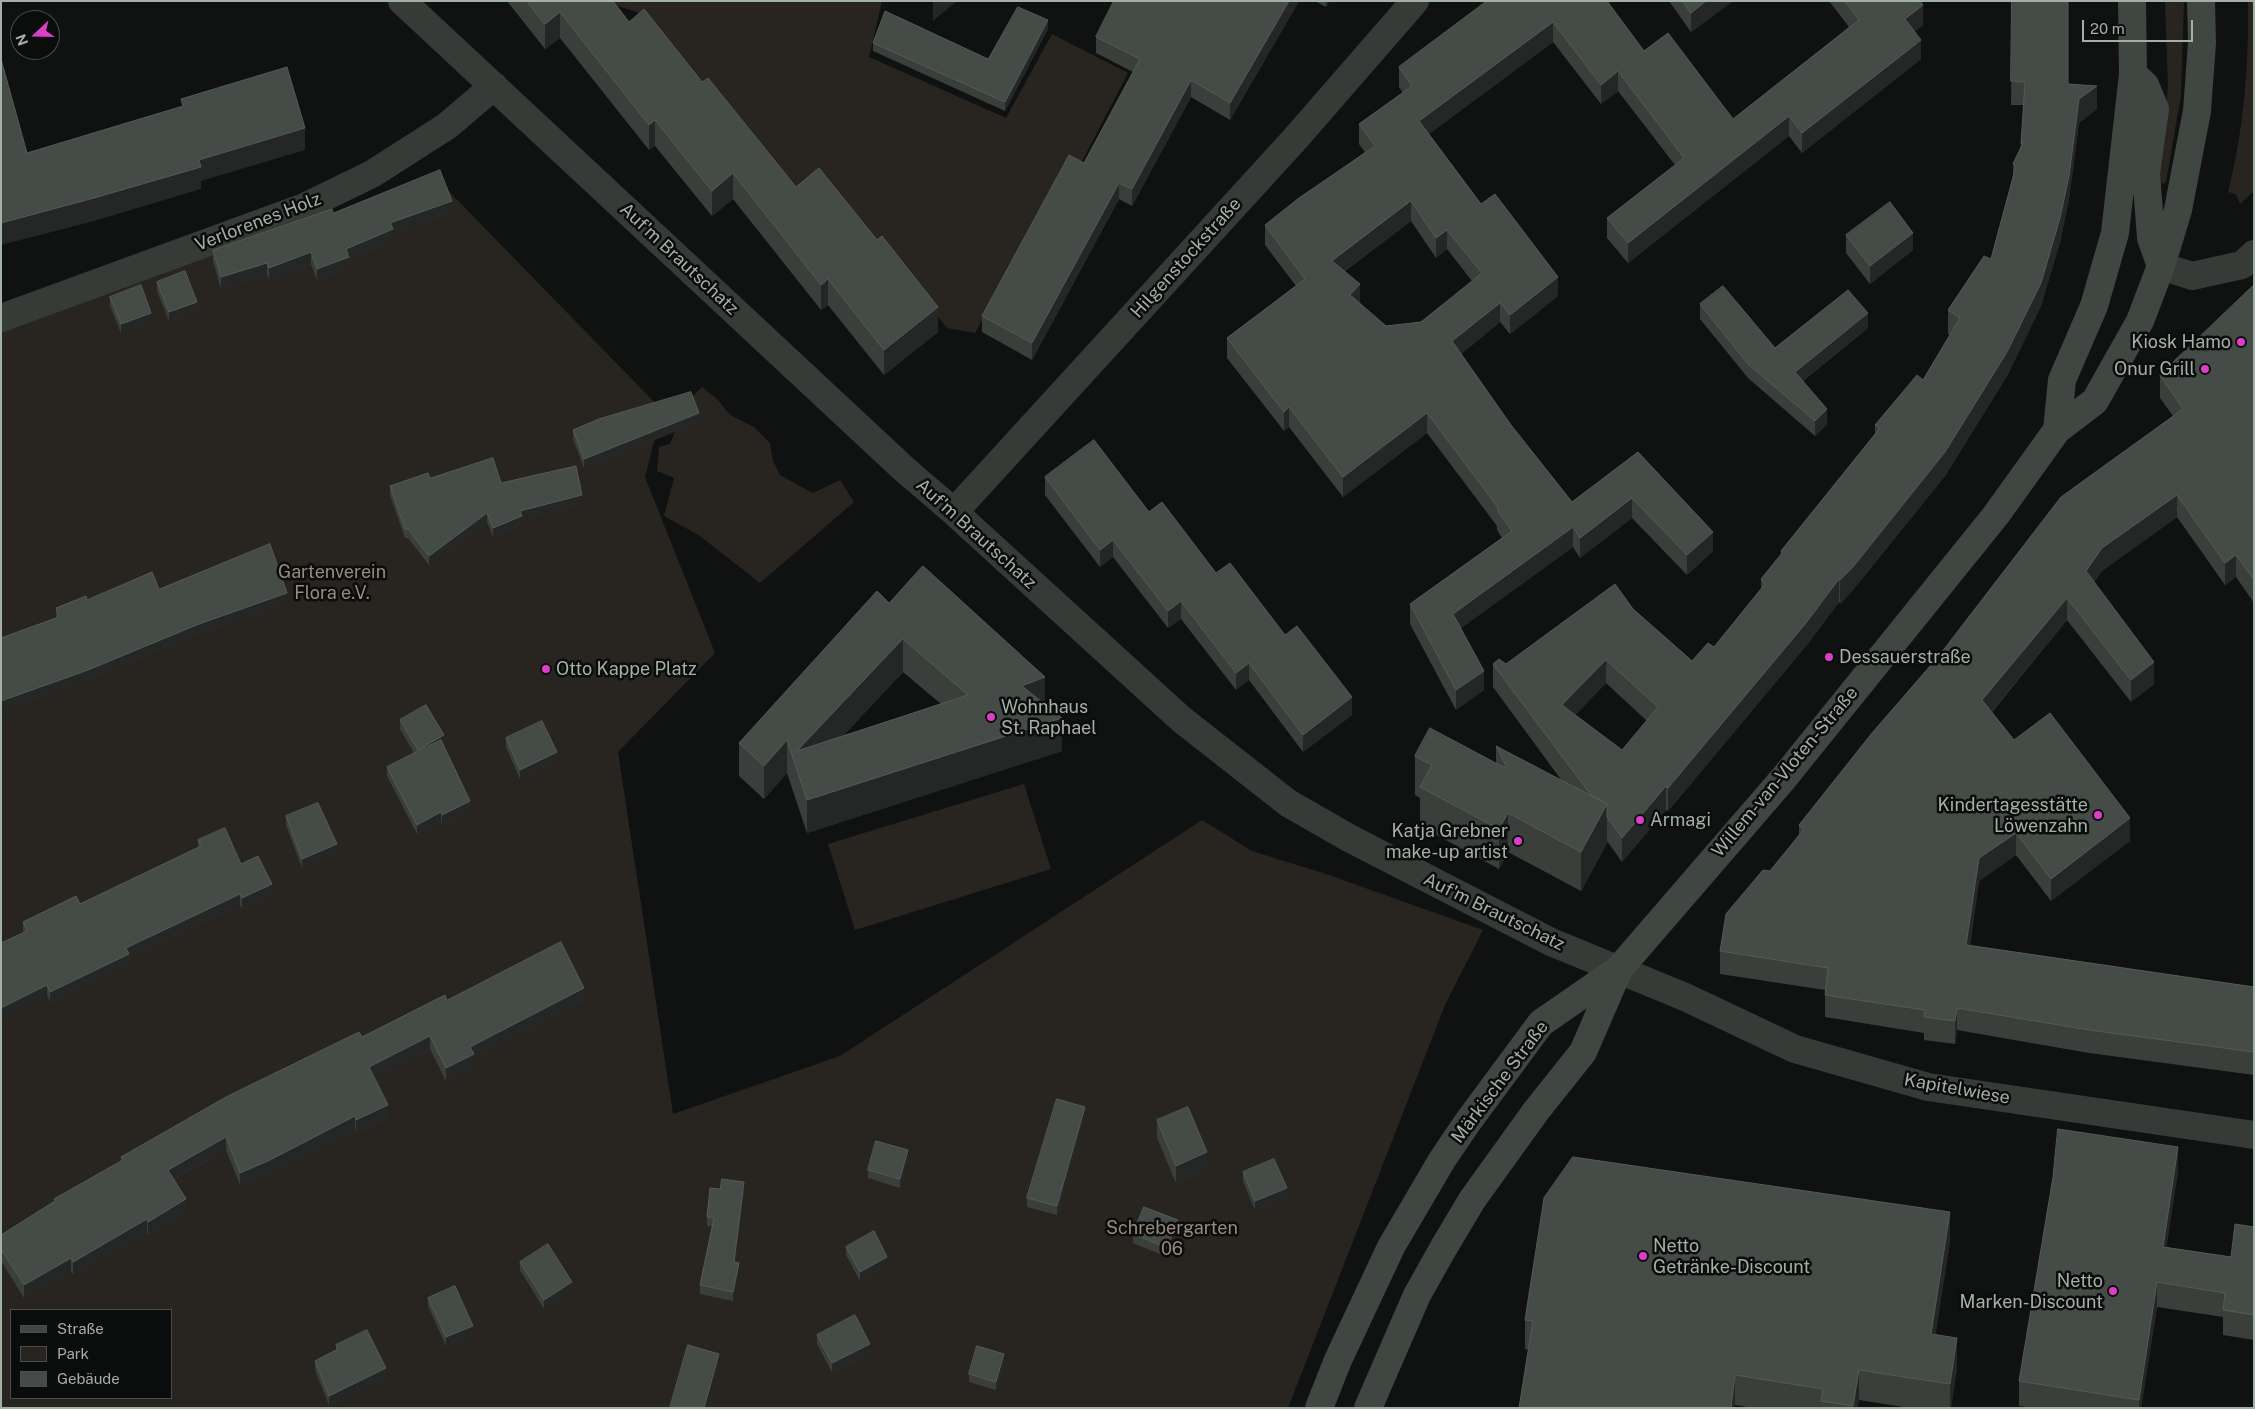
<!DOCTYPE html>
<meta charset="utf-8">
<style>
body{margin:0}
#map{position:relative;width:2255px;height:1409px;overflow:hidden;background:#101111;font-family:"Public Sans",sans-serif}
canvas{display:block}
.frame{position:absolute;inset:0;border:2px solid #a3b0a5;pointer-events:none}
.legend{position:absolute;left:10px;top:1309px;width:162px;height:90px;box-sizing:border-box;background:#0b0c0c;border:1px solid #484e49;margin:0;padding:6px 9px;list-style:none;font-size:15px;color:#a3b0a5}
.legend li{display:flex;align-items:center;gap:10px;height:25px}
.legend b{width:25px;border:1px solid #484e49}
.north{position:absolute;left:10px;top:10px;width:50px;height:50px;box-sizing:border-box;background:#0b0c0c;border:1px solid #484e49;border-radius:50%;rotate:249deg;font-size:14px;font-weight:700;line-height:20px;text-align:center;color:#a3b0a5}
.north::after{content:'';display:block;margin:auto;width:18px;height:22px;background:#db3fc8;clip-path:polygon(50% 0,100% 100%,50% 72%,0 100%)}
.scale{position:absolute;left:2082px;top:20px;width:111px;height:22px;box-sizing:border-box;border:2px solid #a3b0a5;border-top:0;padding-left:6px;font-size:15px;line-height:18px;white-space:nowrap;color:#a3b0a5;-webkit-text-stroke:4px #0b0c0c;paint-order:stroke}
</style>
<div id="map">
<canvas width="2255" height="1409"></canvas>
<div class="frame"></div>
<ul class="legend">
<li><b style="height:6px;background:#404641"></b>Straße</li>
<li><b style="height:14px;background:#282521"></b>Park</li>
<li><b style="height:14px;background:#454b46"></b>Gebäude</li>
</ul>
<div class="north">N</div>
<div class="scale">20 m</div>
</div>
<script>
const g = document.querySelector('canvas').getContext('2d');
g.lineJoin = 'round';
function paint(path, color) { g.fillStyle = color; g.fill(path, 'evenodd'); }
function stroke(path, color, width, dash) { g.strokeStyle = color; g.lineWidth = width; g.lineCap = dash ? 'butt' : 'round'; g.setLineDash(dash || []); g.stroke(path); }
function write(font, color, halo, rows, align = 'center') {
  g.font = font + ' "Public Sans",sans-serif'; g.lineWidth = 5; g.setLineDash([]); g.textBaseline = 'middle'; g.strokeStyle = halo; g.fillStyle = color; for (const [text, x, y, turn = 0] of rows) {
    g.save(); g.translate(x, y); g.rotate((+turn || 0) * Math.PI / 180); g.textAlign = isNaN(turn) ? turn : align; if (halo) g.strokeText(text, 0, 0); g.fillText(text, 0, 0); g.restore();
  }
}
paint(new Path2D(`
 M603,1H882L869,57L1006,118L1052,34L1128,73L1078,169L1064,163L975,333L947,328L825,179L796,204L646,15Z
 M2165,1H2184L2181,95L2166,182L2163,184L2160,181L2159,175L2168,86Z
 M2248,1H2254V191L2240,204L2236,194L2228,192C2244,130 2249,65 2248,1Z
 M434,176L662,410L645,477L715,653L618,752L673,1114L840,1056L1202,820L1252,851L1326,874L1483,930L1445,1005L1288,1408H1V332ZM11,1310H171V1398H11Z
 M702,387L716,398L730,415L754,427L770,443L773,461L780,475L813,493L840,480L854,502L760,583L700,536L664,516L674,478L657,471L659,447L670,444L687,402Z
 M1024,784L1051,869L855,930L828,844Z`), '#282521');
stroke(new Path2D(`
 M402,1L904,469L954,512L1181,719L1288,803L1349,838L1551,942L1685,997L1795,1049L1928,1087L2254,1135
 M2161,266L2192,276L2242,265L2254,254
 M1,318L302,208L372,174L447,126L494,86
 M954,512L1295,139L1415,1`), '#373b38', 28);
stroke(new Path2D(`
 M2133,74L2145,85L2155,109L2146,173L2151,238L2161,266
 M2057,430L2062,380L2094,306L2115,233L2133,74L2132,1
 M1319,1408L1338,1360L1391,1247L1442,1160L1467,1123L1541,1023L1619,969L1783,779L1996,515L2057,430L2095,401L2140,321L2161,266L2178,210L2197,111L2202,43L2201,1
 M1368,1408L1417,1295L1444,1247L1472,1200L1536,1111L1583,1052L1619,969`), '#404641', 28);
paint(new Path2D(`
 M507,1H613L629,22L702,82L796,187L938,332L884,375L828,305L821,310L733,199L712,216L655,146L649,150L560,38L545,49Z
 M1114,1H1299L1230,120L1191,97L1132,206L1119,199L1032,360L982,332V316L1084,163L1133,72L1096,53V37Z
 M1315,1H1329L1326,7Z
 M1487,1L1644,51L1733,119L1849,27L1829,1H1920L1923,25L1914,32L1921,59L1802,153L1789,136L1628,263L1607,238V218L1675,165L1618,91L1601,104L1553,42L1429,134L1481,204L1558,296L1510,334L1500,322L1461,354L1511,425L1572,502L1638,452L1713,551L1687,575L1632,518L1580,558L1573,547L1461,628L1484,690L1456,710L1410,624V604L1502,538L1497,530V526L1427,433L1343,497L1289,427L1284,431L1227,358V338L1296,286L1265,245V225L1365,152L1359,144V124L1403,93L1399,87V67ZM1411,221L1436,258L1447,249L1472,281L1421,322L1386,326L1360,303L1345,271Z
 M1669,1H1733L1691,32Z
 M2012,1L2068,84L2097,109L2079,123L2069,199L2060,242L2041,306L2007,376L1945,476L1853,590L1840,604L1839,602L1806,646L1668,811L1666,810L1622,862L1607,841V843L1581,891L1508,852L1499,869L1420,826V798L1415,795V756L1496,763V746L1562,781L1493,687V664H1506L1633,609L1692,661L1714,647L1761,590V579L1781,555V551L1875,434V425L1923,380L1950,335L1948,334V310L1991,259L2013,177V164L2021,146L2024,105H2011ZM1606,683L1647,721L1622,750L1575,715Z
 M1048,29L1005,111L873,51V43L988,59Z
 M452,212L393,233V241L349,259V268L317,280L311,264L269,280L267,274L221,289L213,261V250L333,213Z
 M1846,235L1913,250L1870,284L1846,253Z
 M157,282L197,311L169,321L157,291Z
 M2254,285V603L2236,577L2225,585L2177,517L2102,571L2094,582L2154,684L2131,702L2067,620L1992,712L2014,740L2130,841L2051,901L2016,855L1979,881L1970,945L2254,987V1075L2089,1053L1957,1030L1955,1044L1924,1040V1033L1825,1017V990L1720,974V951L1770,871L1799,836V825L2173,416L2160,398V375Z
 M110,297L151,322L121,333L110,306Z
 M1700,304L1775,348L1868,328L1803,381L1827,424L1815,436L1748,378L1700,319Z
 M699,422L584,468L573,439V430Z
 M1045,477L1149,512L1285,635L1352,715L1303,752L1249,680L1236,690L1181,619L1168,628L1113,557L1100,567L1045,495Z
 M430,478L501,483L582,504L522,519V525L493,537L487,522L429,565L408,538H405L390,495V486Z
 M159,589L287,602L199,633L88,679L1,710V638L56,618V608L87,600Z
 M889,603L1045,704L1062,751L807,833L787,773L764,799L739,776V743ZM903,672L941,704L842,737Z
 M400,720L444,744H443L470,810L442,824L441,821L417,834L387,776V767L414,753L400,729Z
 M506,738L557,761L520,779L506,747Z
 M286,816L337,853L302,868L286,825Z
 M198,840L241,864L272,894L242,909L240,905L129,957V965L50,1002L23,933V922L80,904L198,848Z
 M447,1000L584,1001L474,1057V1066L446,1081L430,1049L374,1077L388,1117L356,1133L355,1129L268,1174L240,1185L226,1150L174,1179L186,1212L148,1235L147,1232L73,1274L71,1271L24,1298L1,1261V1235L54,1202V1199L121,1161V1157L362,1037Z
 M1085,1116L1057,1215L1027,1207V1198Z
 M1157,1120L1207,1170L1176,1183L1157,1138Z
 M908,1159L900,1188L868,1178V1170Z
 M1243,1172L1287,1197L1255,1210L1243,1181Z
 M2178,1172L2166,1247L2231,1257L2254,1227V1340L2223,1335V1317L2157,1307L2141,1408H2032L2019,1406V1381Z
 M744,1191L735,1262L739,1272L733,1301L700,1294V1285L712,1226H707V1217Z
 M1178,1229L1167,1257L1133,1243V1234Z
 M1950,1242L1935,1335L1957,1368L1951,1408H1910L1859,1400L1857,1408H1754L1735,1405V1408H1519L1528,1350L1525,1349V1320Z
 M846,1247L887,1265L860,1281L846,1255Z
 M520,1262L572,1291L544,1309L520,1270Z
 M428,1298L473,1335L446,1346L428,1306Z
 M817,1335L870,1353L832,1372L817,1344Z
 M336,1345L386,1377L329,1405L315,1370V1361L336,1350Z
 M1004,1363L996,1390L969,1382V1374Z`), '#3a3f3b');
paint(new Path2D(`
 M933,1H957L933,21Z
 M1289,1H1299L1230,120V103Z
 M1326,1H1329L1326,7Z
 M1706,1H1733L1691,32V13Z
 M1923,5V25L1905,39V19Z
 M560,12V38L545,49V24Z
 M1048,20V29L1005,111V102Z
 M1553,22V42L1419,141V121Z
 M1921,40V59L1802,153V133Z
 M1618,71V91L1601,104V85Z
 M1191,80V97L1132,206V189Z
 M2097,86V109L2079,123L2069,199L2060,242L2041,306L2007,376L1945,476L1853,590L1840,604V580L2079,99Z
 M1789,116V136L1628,263V243Z
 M655,120V146L649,150V125Z
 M305,128V150L201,181V189L94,221L1,245V223L199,160Z
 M733,173V199L712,216V191Z
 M1119,183V199L1032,360V343Z
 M452,201V212L393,233V241L349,259V268L317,280V269L346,249L390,223Z
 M1411,201V221L1332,280V261Z
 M1447,230V249L1436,258V238Z
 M1913,233V250L1870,284V266Z
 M311,252V264L269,280V268Z
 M267,263V274L221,289V277Z
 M1558,277V296L1510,334V315Z
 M828,279V305L821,310V285Z
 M1360,284V303L1350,295Z
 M197,302V311L169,321V312Z
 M1500,303V322L1452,361V341Z
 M938,307V332L884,375V350Z
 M151,313V322L121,333V324Z
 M1868,313V328L1795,387V372Z
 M1289,407V427L1284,431V412Z
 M1827,409V424L1815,436V421Z
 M699,413V422L584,468V459Z
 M1427,413V433L1343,497V477Z
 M582,495V504L522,519V525L493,537V528L520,511Z
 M2177,495V517L2102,571L2086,593V571L2102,548Z
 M1632,498V518L1580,558V538Z
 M487,513V522L429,565V556Z
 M1573,527V547L1453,634V614Z
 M1713,532V551L1687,575V555Z
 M1113,540V557L1100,567V550Z
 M2236,555V577L2225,585V563Z
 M1839,579V602L1806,646L1668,811V788Z
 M287,593V602L199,633L88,679L1,710V701L199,624Z
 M2067,598V620L1982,723V700Z
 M1181,601V619L1168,628V611Z
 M903,639V672L801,781L797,751Z
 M1606,660V683L1562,729V705Z
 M2154,662V684L2131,702V680Z
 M1249,663V680L1236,690V673Z
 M1484,671V690L1456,710V690Z
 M1045,677V710L1022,686Z
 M1352,697V715L1303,752V735Z
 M1062,718V751L807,833V800Z
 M444,735V744L418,759V750Z
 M787,740V773L764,799V766Z
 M557,752V761L520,779V770Z
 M1666,786V810L1622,862V838Z
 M470,801V810L442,824V815Z
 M1607,804V843L1581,891V852Z
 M441,812V821L417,834V825Z
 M1508,813V852L1499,869V829Z
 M2130,818V841L2051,901V879Z
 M2016,833V855L1979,881L1966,968V945L1979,858Z
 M337,844V853L302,868V859Z
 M272,884V894L242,909V898Z
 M240,894V905L129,957V965L50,1002V992L126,948Z
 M47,985V996L1,1019V1008Z
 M584,988V1001L474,1057V1066L446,1081V1068L470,1047Z
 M1957,1008V1030L1955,1044V1021Z
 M430,1036V1049L369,1080V1067Z
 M388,1105V1117L356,1133V1120Z
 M1085,1107V1116L1057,1215V1206Z
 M355,1116V1129L268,1174L240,1185V1173Z
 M226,1137V1150L168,1182V1170Z
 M2178,1147V1172L2163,1271V1247Z
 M908,1150V1159L900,1188V1179Z
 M1207,1152V1170L1176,1183V1166Z
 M744,1182V1191L734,1271V1262Z
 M1287,1188V1197L1255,1210V1201Z
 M186,1199V1212L148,1235V1222Z
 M1950,1212V1242L1931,1364V1334Z
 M147,1219V1232L73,1274V1262Z
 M1178,1220V1229L1167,1257V1248Z
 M887,1257V1265L860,1281V1272Z
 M71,1258V1271L24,1298V1285Z
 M739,1263V1272L733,1301V1292Z
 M572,1282V1291L544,1309V1300Z
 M2157,1282V1307L2141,1408H2139V1400Z
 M473,1326V1335L446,1346V1337Z
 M1957,1338V1368L1951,1408H1950V1384Z
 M870,1344V1353L832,1372V1363Z
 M719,1354V1362L706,1408H704Z
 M1004,1354V1363L996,1390V1382Z
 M386,1368V1377L329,1405V1396Z
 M1859,1370V1400L1857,1408H1853Z
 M1735,1375V1408H1731Z`), '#242725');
const building = new Path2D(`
 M527,1H613L629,22L644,9L702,82L708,78L796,187L819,168L877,240L882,236L938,307L884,350L828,279L821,285L733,173L712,191L655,120L649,125L560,12L545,24Z
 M1114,1H1289L1230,103L1191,80L1132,189L1119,183L1032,343L982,316L1069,155L1084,163L1140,59L1096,37Z
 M1487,1H1607L1644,51L1668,33L1733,119L1859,20L1845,1H1920L1923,5L1905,19L1921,40L1802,133L1789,116L1628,243L1607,218L1684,158L1618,71L1601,85L1553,22L1419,121L1481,204L1495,194L1558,277L1510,315L1500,303L1452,341L1511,425L1572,502L1638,452L1713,532L1687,555L1632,498L1580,538L1573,527L1453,614L1484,671L1456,690L1410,604L1512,531L1497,510L1499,509L1427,413L1343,477L1289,407L1284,412L1227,338L1305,279L1265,225L1299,198L1375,146L1359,124L1412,86L1399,67ZM1411,201L1436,238L1447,230L1482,273L1421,322L1386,326L1350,295L1360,284L1332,261Z
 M1683,1H1706L1691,13Z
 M2012,1H2068V84L2097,86L2079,99L2069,176L2060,218L2041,283L2007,352L1945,452L1853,567L1840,580L1839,579L1806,623L1668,788L1666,786L1622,838L1607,817V804L1591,795L1493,664L1499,659L1506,664L1615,584L1633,609L1692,661L1708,643L1714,647L1765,584L1761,579L1782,553L1781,551L1880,428L1875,425L1917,375L1923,380L1960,318L1948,310L1984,256L1991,259L2016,166L2013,164L2023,143L2021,144L2025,82L2011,81ZM1606,660L1658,707L1622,750L1562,705Z
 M1018,7L1048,20L1005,102L873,43L885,11L988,59Z
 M1,59L27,153L183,106L181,99L287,67L305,128L199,160L201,167L94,198L1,223Z
 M440,170L452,201L390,223L393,229L346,249L349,257L317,269L311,252L269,268L267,263L221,277L213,250L332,209L333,213Z
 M1890,202L1913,233L1870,266L1846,235Z
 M185,271L197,302L169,312L157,282Z
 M141,285L151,313L121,324L110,297Z
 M2254,285V502L2252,503L2254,505V580L2236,555L2225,563L2177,495L2102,548L2086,571L2154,662L2131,680L2067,598L1982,700L2014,740L2050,713L2130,818L2051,879L2016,833L1979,858L1966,945L2254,987V1052L2089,1030L1957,1008L1955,1021L1924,1017L1925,1010L1825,995L1828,968L1720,951L1726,914L1763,870L1770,871L1804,829L1799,825L1872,733L1938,657L2061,497L2183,409L2160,375Z
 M1723,286L1775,348L1848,290L1868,313L1795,372L1827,409L1815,421L1748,364L1700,304Z
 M691,392L699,413L584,459L573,430L599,419Z
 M1094,440L1149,512L1162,502L1216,573L1230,563L1285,635L1297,626L1352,697L1303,735L1249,663L1236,673L1181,601L1168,611L1113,540L1100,550L1045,477Z
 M493,458L501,483L576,466L582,495L520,511L522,516L493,528L487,513L429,556L408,529H405L390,486L428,473L430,478Z
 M270,544L287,593L199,624L88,670L1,701V638L59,617L56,608L86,596L87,600L152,572L159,589Z
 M923,566L1045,677L1022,686L1062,718L807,800L787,740L764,766L739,743L877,591L889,603ZM903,639L968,695L797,751Z
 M426,705L444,735L418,750L400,720Z
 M542,721L557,752L520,770L506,738Z
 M1430,728L1505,768L1506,766L1496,746L1607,804L1581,852L1508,813L1499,829L1420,787L1432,765L1415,756Z
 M441,740L470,801L442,815L441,812L417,825L387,767Z
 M318,803L337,844L302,859L286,816Z
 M225,828L241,864L258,856L272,884L242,898L240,894L126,948L129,954L50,992L47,985L1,1008V943L27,931L23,922L76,896L80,904L201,846L198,840Z
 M561,942L584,988L470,1047L474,1054L446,1068L430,1036L369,1067L388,1105L356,1120L355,1116L268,1161L240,1173L226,1137L168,1170L186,1199L148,1222L147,1219L73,1262L71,1258L24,1285L1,1249V1235L55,1201L54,1199L123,1160L121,1157L226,1097L359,1032L362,1037L445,995L447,1000Z
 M1057,1099L1085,1107L1057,1206L1027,1198Z
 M1188,1107L1207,1152L1176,1166L1157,1120Z
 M2058,1129L2178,1147L2163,1247L2231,1257L2235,1224L2254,1227V1315L2223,1310L2225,1293L2157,1282L2139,1400L2019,1381L2053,1177Z
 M876,1141L908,1150L900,1179L868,1170Z
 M1573,1157L1950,1212L1931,1334L1957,1338L1950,1384L1859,1370L1853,1406L1821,1401L1823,1389L1735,1375L1731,1408H1519L1533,1321L1525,1320L1544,1198Z
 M1274,1159L1287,1188L1255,1201L1243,1172Z
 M722,1179L744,1182L734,1262L739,1263L733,1292L700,1285L714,1218L707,1217L710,1188L720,1189Z
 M1144,1207L1178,1220L1167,1248L1133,1234Z
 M874,1231L887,1257L860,1272L846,1247Z
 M548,1244L572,1282L544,1300L520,1262Z
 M455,1286L473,1326L446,1337L428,1298Z
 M855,1315L870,1344L832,1363L817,1335Z
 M367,1330L386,1368L329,1396L315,1361L338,1349L336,1345Z
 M688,1345L719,1354L704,1408H670Z
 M977,1346L1004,1354L996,1382L969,1374Z`);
paint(building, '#454b46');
stroke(building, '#545b55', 1);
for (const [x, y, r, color] of [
 [2241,342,5,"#db3fc8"],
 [2205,369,5,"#db3fc8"],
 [1829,657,5,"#db3fc8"],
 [546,669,5,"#db3fc8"],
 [991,717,5,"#db3fc8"],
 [2098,815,5,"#db3fc8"],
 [1640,820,5,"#db3fc8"],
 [1518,841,5,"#db3fc8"],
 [1643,1256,5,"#db3fc8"],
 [2113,1291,5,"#db3fc8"]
]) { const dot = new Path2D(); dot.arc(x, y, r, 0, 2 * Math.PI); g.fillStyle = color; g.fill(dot); stroke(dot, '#0b0c0c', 2); }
write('18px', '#a3b0a5', '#0b0c0c', [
 ["Verlorenes Holz",258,222,-21],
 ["Hilgenstockstraße",1186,258,-48],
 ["Auf'm Brautschatz",679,259,43],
 ["Auf'm Brautschatz",976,534,42],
 ["Willem-van-Vloten-Straße",1785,772,-50],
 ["Auf'm Brautschatz",1494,912,26],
 ["Märkische Straße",1500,1082,-53],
 ["Kapitelwiese",1957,1089,10]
]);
write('18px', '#a3b0a5', '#0b0c0c', [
 ["Kiosk Hamo",2231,342],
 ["Onur Grill",2195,369],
 ["Dessauerstraße",1839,657,"left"],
 ["Otto Kappe Platz",556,669,"left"],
 ["Wohnhaus",1001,707,"left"],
 ["St. Raphael",1001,728,"left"],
 ["Kindertagesstätte",2088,805],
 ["Löwenzahn",2088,826],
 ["Armagi",1650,820,"left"],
 ["Katja Grebner",1508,831],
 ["make-up artist",1508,852],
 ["Netto",1653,1246,"left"],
 ["Getränke-Discount",1653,1267,"left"],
 ["Netto",2103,1281],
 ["Marken-Discount",2103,1302]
], 'right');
write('18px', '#998b7c', '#0b0c0c', [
 ["Gartenverein",332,572],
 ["Flora e.V.",332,593],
 ["Schrebergarten",1172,1228],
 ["06",1172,1249]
]);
</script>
